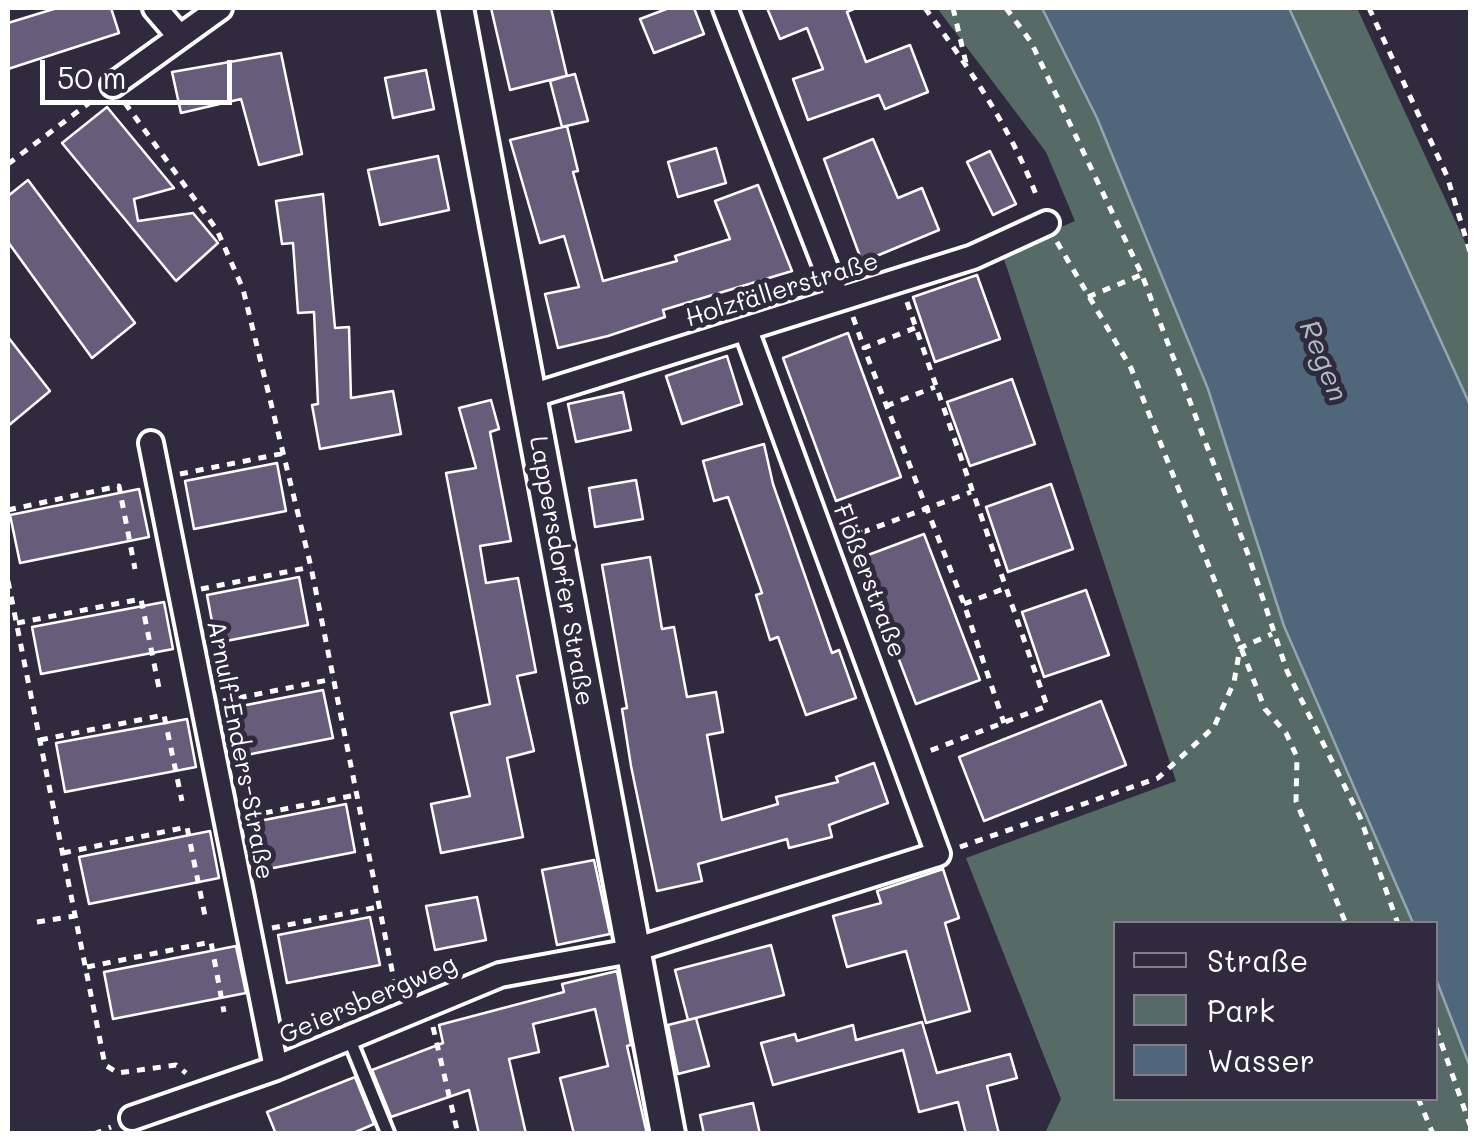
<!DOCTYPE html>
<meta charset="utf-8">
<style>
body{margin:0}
#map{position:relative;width:1478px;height:1141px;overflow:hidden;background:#2f2a3d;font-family:Mali,sans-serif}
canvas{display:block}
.frame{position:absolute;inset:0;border:10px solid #fff;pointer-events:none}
.legend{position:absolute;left:1113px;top:921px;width:325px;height:180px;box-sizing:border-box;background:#2f2a3d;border:2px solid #827f8b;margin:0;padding:12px 18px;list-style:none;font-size:30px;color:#fff}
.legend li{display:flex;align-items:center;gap:20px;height:50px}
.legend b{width:50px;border:2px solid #827f8b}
.scale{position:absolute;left:40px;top:60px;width:192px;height:45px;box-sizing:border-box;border:5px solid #fff;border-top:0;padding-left:12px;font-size:30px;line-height:35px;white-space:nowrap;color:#fff;-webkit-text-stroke:8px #2f2a3d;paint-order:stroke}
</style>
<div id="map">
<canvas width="1478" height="1141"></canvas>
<div class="frame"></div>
<ul class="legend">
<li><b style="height:12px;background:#2f2a3d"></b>Straße</li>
<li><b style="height:28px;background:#566b65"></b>Park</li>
<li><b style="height:28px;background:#50677b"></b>Wasser</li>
</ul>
<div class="scale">50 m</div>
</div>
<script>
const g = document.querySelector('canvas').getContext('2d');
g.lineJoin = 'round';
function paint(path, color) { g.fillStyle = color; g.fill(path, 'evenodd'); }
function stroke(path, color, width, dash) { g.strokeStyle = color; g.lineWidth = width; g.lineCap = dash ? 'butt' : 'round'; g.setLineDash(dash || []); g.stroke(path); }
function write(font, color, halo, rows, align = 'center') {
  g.font = font + ' Mali,sans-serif'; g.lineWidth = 10; g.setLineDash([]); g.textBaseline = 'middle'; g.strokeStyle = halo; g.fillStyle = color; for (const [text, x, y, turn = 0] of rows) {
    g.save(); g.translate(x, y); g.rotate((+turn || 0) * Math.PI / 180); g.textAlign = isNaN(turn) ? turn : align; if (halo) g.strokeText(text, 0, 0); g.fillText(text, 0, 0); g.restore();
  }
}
paint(new Path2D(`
 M937,8H1042L1097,118L1208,389L1284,626L1413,923L1116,924V1098H1436V979L1470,1067V1133H1045L1061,1099L966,858L1176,781L1002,253L1075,221L1046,152Z
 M1289,8H1357L1470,253V405Z`), '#566b65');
const water = new Path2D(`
 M1042,8H1289L1470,405V1067L1436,979V924L1413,923L1284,626L1208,389L1097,118Z`);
paint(water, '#50677b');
stroke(water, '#96a4b0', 2.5);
const building = new Path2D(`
 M57,8H111L119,33L8,69V23Z
 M491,8H551L567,76L575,74L588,121L562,127L550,81L566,76L510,90Z
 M669,8H694L704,34L654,53L640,19Z
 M767,8H856L847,12L866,62L910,45L928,92L885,109L879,95L808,120L793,79L823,69L807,28L780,39Z
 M281,53L302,154L259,165L241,99L181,113L172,72Z
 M426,70L434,109L393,118L385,78Z
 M107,107L174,188L134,199L138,221L193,213L218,243L176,281L62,143Z
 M567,126L578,171L573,172L603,281L677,261L675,256L730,239L715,201L758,185L792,271L663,310L665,317L608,336L558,348L545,294L579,287L564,236L540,243L510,140Z
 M873,139L898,198L922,188L939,230L862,262L824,159Z
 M716,148L726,183L678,197L668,162Z
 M990,151L1016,204L993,215L967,162Z
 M438,156L449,210L380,225L368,170Z
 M28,180L135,323L92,358L8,242V196Z
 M323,194L335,328L349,327L351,398L393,391L401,434L320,449L312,405L318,404L314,312L298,313L293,243L282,244L276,201Z
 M977,275L1000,339L935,362L913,297Z
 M848,333L901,477L836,501L783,358Z
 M8,337L50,391L8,426Z
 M727,356L742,404L682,424L666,376Z
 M1012,379L1035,444L970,466L947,402Z
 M623,392L631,430L576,442L568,404Z
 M491,400L499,429L490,432L511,541L480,546L486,583L518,578L536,672L517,676L534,751L507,758L523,837L441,853L431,804L470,796L451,713L490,704L446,473L476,468L459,408Z
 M764,444L773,484L832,653L839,650L856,698L806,715L778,637L770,640L756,595L762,593L728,497L714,501L703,461Z
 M277,463L286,511L194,529L185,481Z
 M636,480L643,519L595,527L589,488Z
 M1051,484L1073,549L1008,572L986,507Z
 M139,489L149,537L20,563L10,515Z
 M924,534L980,680L916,704L860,558Z
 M650,557L662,629L674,627L687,697L716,692L723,732L707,735L722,820L778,804L776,797L838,782L836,777L874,763L888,803L829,825L832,837L789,848L787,839L698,864L702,881L657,891L631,766L622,709L627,708L602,565Z
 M299,577L308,625L216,643L207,595Z
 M1086,590L1109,655L1044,677L1022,612Z
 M164,602L173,649L41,674L32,627Z
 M323,690L333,738L241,756L231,708Z
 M1101,701L1126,765L984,821L959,757Z
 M187,719L196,767L65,792L56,743Z
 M346,804L355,852L263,870L254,822Z
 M210,831L219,878L89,904L79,857Z
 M594,860L610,934L557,945L542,870Z
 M943,869L959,918L945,923L970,1011L926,1023L906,951L847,967L833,916L881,903L877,891Z
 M477,897L486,940L435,950L426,906Z
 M370,917L380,965L287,983L278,935Z
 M771,945L784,995L688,1020L675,970Z
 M236,946L246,993L113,1019L104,972Z
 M617,971L631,1045L627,1046L647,1134H574L560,1078L608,1066L595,1009L533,1024L539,1052L509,1059L526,1134H479L469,1090L391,1117L372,1070L443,1043L439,1025L564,992L562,984Z
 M696,1018L709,1066L678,1074L668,1025Z
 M922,1022L937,1073L1010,1054L1017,1078L987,1086L999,1134H966L958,1102L919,1112L903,1050L773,1085L761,1043L795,1034L797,1041L853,1025L856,1040Z
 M355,1077L374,1124L351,1134H276L267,1112Z
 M753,1103L760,1134H704L700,1115Z`);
paint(building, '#675d7b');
stroke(building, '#fff', 2.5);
const lane = new Path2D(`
 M349,1038L388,1134`);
const street = new Path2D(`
 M155,8L179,36
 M725,8L838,299
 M113,85L220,8
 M528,397L973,257L1047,223
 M151,443L276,1068
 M132,1118L276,1068L500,975L631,951L938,854L746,330`);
const secondary = new Path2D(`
 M456,8L668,1134`);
stroke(lane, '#fff', 19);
stroke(street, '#fff', 30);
stroke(secondary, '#fff', 40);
stroke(new Path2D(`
 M925,8C969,68 1012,129 1038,200
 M953,8L966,63
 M1006,8L1031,42L1142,275L1249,557L1287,671L1360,817L1398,924
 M1369,8L1447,176L1470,252
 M125,103L217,230L243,289L311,567L397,995
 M8,164L97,97
 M1057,242L1131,368L1265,709L1286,733L1297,757L1296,801L1346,924
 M1088,297L1141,275
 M907,302L1047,706L924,753
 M853,317L864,348
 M915,328L864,348L964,604L1004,723
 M886,406L935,387
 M180,474L285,453
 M8,510L119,486L135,569
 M847,538L971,492
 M8,581L105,1065L118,1073L176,1065L186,1073
 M201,589L311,567
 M964,604L1003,589
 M17,623L141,599L159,688
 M223,701L333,679
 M40,740L164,715L182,801
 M249,816L356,795
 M960,847L1158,778L1214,727L1234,682L1240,648L1272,634
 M63,853L187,827L205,916
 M37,922L75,916
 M272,928L378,907
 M87,967L211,942L224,1012
 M433,1027L458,1134
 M1436,1028L1470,1125
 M1418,1098L1433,1134
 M94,1134L111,1127`), '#fff', 5, [8, 8]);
stroke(lane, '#2f2a3d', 11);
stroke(street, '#2f2a3d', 22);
stroke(secondary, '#2f2a3d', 32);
write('25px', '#fff', '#2f2a3d', [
 ["Holzfällerstraße",782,290,-17],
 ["Lappersdorfer Straße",561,571,80],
 ["Flößerstraße",869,581,69],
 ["Arnulf-Enders-Straße",240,750,79],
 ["Geiersbergweg",368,1000,-23]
]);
write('italic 28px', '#b0bbc4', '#2f2a3d', [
 ["Regen",1323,361,68]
]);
</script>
